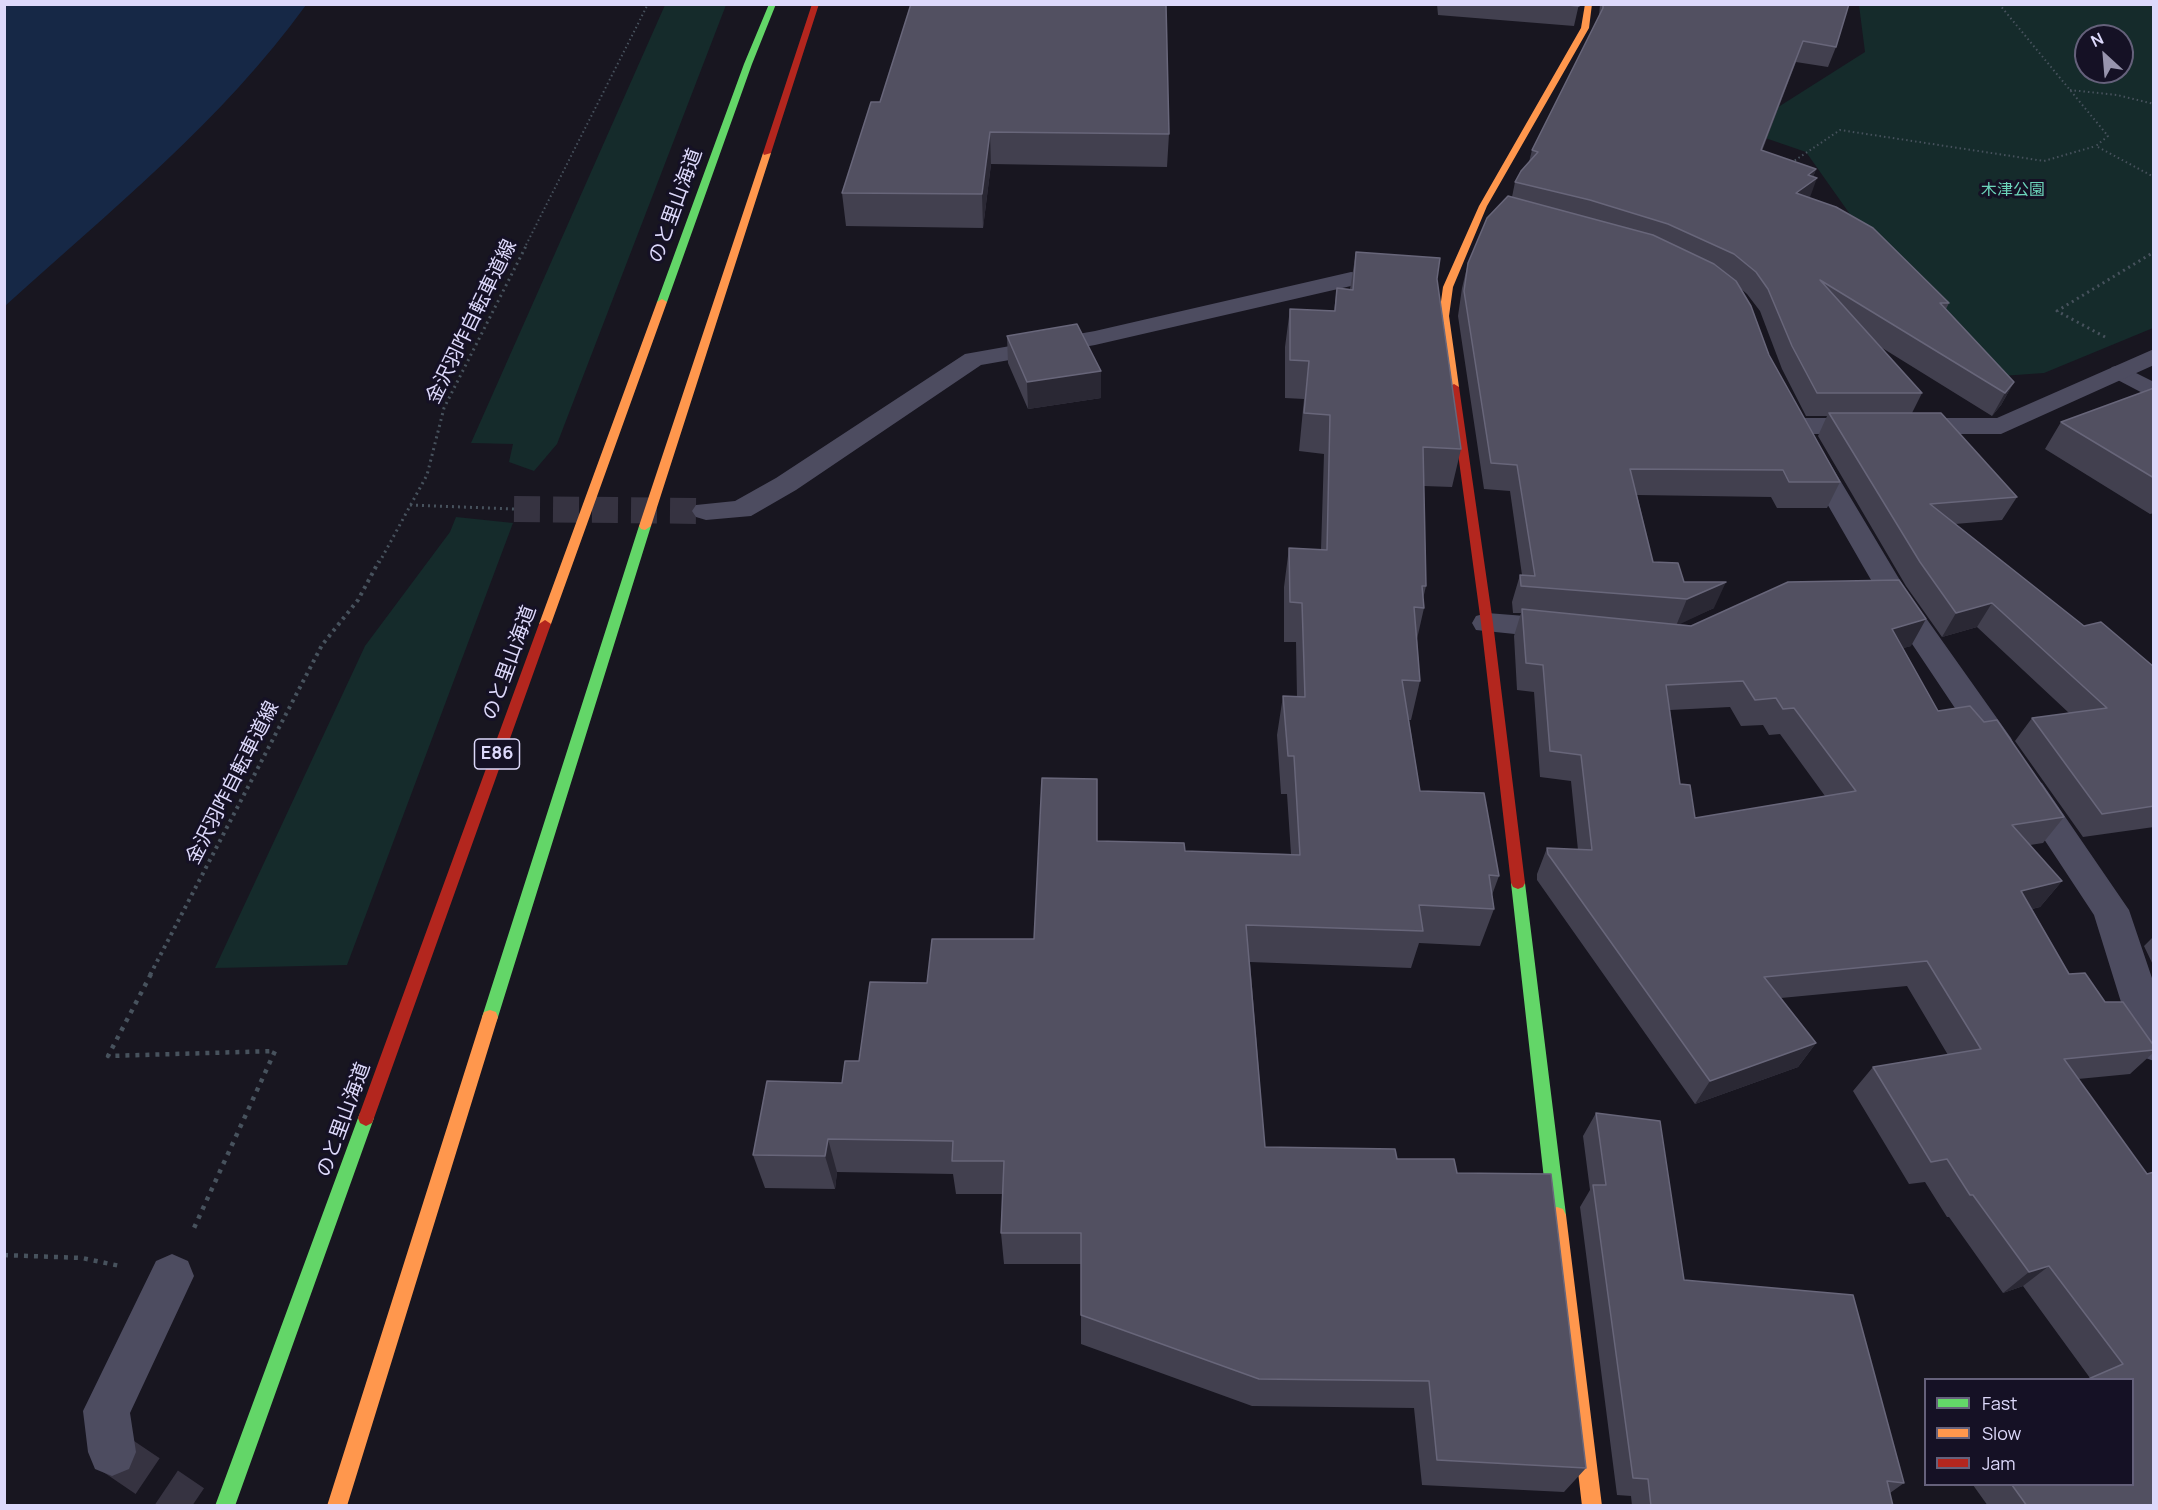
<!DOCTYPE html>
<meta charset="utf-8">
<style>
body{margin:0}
#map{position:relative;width:2158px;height:1510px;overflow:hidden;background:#181620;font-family:Manrope,sans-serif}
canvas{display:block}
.frame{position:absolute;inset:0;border:6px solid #ddd9fb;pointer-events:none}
.legend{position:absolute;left:1924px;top:1378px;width:210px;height:108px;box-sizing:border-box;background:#151125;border:2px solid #65617b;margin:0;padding:8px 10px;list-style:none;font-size:18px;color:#ddd9fb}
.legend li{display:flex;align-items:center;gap:12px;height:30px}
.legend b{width:30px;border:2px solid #65617b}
.north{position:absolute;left:2074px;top:24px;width:60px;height:60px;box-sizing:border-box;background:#151125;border:2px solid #65617b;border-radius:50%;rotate:334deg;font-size:16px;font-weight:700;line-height:24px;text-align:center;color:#ddd9fb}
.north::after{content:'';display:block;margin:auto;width:21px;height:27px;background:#9895ae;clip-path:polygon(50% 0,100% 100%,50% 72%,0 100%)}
</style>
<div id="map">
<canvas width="2158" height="1510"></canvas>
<div class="frame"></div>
<ul class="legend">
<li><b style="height:8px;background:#63d668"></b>Fast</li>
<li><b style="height:8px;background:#ff974d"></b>Slow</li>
<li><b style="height:8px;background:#b3261e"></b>Jam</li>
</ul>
<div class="north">N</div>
</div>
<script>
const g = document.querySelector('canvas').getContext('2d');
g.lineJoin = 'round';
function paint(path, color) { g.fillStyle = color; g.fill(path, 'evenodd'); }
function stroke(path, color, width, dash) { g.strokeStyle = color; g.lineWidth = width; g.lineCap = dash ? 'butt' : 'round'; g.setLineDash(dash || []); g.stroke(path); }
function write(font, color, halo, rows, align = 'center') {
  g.font = font + ' Manrope,"Noto Sans JP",sans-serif'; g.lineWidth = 6; g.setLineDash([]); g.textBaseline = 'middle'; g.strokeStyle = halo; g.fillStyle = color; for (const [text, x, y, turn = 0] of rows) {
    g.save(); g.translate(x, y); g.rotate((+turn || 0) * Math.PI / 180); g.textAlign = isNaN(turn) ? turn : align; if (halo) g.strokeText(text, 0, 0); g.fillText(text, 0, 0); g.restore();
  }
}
paint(new Path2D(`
 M665,5H726L557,444L534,471L509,462L513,444L471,443Z
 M1859,5H2153V328L2044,373L1987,377L1859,227L1806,152L1742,130L1865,52ZM2086,36H2122V72H2086Z
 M456,517L513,523L347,965L215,968L365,646L450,532Z`), '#152b2b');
paint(new Path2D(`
 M5,4H306V5C223,120 110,211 5,306Z`), '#162846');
stroke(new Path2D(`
 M514,509L706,511`), '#363341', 26, [26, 13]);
stroke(new Path2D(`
 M112,1452L192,1506`), '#363341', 43, [43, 22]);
stroke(new Path2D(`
 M1999,4L2108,136L2096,146L2154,177
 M2070,90L2117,95L2154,104
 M1791,163L1840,130L2044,161L2096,146
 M526,245L648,4`), '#47525d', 2, [1.5, 3]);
stroke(new Path2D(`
 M2105,337L2057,311L2154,252
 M410,505L514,509
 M379,563L427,475L444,408L527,244`), '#47525d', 3, [2, 4]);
stroke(new Path2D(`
 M150,975L322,645L358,600L379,561`), '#47525d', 4, [3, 4.5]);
stroke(new Path2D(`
 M151,974L108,1056L275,1051L194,1228
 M4,1255L82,1258L120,1266`), '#47525d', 4.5, [4, 6]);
paint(new Path2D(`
 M2120,365L2154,382V399L2112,377L2108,372L2112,367Z`), '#4d4c60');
paint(new Path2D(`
 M1351,272L1403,278L1407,283L1403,288L1395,290L1351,286L1095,345L981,365L796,490L751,516L706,520L696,517L692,511L696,505L735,501L776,478L965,354L1095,331Z
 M2154,349V365L2001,434H1796L1787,432L1783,426L1787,420L1796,418H1997Z
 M1812,447L1821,449L1825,455L1904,587L2011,738L2015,747L2011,756L1999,759L1987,756L1882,599L1799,455L1803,449Z
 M1487,613L1563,619L1574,622L1578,629L1574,636L1563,639L1476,630L1472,623L1476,616Z
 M2030,779L2042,783L2129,910L2154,984V1061L2140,1056L2134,1044L2094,915L2013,792L2018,783Z
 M172,1254L188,1261L194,1276L130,1413L136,1452L129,1469L112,1476L95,1469L88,1452L83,1411L156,1261Z`), '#4d4c60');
paint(new Path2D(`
 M769,4H776L752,64L667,302L659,304L657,302L744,64Z
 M645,522L651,526L498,1017L496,1022L490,1024L484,1022L482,1017L639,526Z
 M1518,877L1523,879L1525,883L1566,1215L1563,1221L1557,1223L1551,1221L1548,1215L1511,883L1513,879Z
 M366,1110L372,1113L374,1118L235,1506H215L358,1118L360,1113Z`), '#63d668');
paint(new Path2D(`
 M1585,4H1592L1589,28L1487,206L1453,287L1449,316L1459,387L1454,390L1450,389L1439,316L1443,287L1479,206L1581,28Z
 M767,150L771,153L651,526L645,530L641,529L639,526L763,153Z
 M662,299L667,302L551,624L545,628L541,627L539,624L657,302Z
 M490,1010L496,1012L498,1017L347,1506H327L482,1017L484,1012Z
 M1557,1207L1563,1209L1566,1215L1602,1506H1582L1548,1215L1551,1209Z`), '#ff974d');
paint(new Path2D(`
 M812,4H819L771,153L764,155L763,153Z
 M1454,384L1459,387L1493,623L1525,883L1523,887L1518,889L1513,887L1511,883L1481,623L1449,387Z
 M545,620L551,624L374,1118L372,1123L366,1126L360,1123L358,1118L539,624Z`), '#b3261e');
paint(new Path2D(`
 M1437,4H1579L1574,26L1438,15Z
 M1600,4H1849L1836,47L1828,67L1796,62L1762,151L1816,169L1813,177L1809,198L1949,303L1946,309L2014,382L2001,405L1992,416L1879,346L1922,393L1912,413L2017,497L2002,520L1955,524L2084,626L2154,667V827L2083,837L2015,741L2032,718L2069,713L1977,627L1942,637L1906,586L1818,436L1827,416H1806L1782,369L1760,311L1747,294L1740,288L1769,355L1840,482L1827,508H1777L1771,497L1637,495L1653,562L1684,582L1714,608L1678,624L1911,646L1903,648L1938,711L2064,817L2043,843L2030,845L2062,881L2040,907L2032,909L2069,974L2105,1002L2154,1046V1052L2130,1074L2078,1079L2154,1506H1988L1973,1485H2133L2090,1378L2023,1286L2003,1293L1949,1217H1947L1925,1182L1909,1184L1853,1091L1873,1067L1948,1055L1907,986L1781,998L1816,1043L1798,1067L1695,1104L1537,880V874L1547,848L1578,850L1571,781L1540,777L1534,692L1517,690L1514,636L1521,613H1513L1512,602L1520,575H1522L1510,491L1484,489L1458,316L1462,288L1468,263L1512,197L1515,182L1529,162L1532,150L1599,17ZM1730,707L1741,726L1763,725L1769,735L1780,734L1825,796L1695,818L1680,784L1670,710Z
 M871,102L1169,134L1167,167L991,164L983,228L846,226L842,193Z
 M1356,252L1437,279L1461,449L1452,487L1424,486L1426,586L1423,599L1424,608L1417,639L1420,681L1411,720H1409L1420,791L1499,876L1492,895L1494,909L1480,946L1419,943L1411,968L1250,962L1265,1147L1397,1159L1457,1173L1586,1468L1564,1492L1422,1485L1414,1408L1252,1406L1081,1344V1264H1004L1001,1233L1003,1194H956L953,1174L837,1172L835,1189L765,1188L753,1155L842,1083L859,1061L927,983L1034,939L1097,841L1185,851L1291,854L1287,794H1281L1277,735L1283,696L1297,697L1296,642H1284V587L1289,548L1321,550L1324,454L1299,451L1304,399L1285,398V347L1290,309L1334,311L1337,288L1350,289Z
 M1007,336L1101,398L1028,409L1008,363Z
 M2154,388V513L2150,514L2045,449L2061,422Z
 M2154,936V967L2144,946Z
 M1596,1113L1684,1280L1904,1483L1890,1493L1893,1506H1632L1631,1496L1617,1495L1580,1207L1590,1190L1583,1136Z`), '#42404f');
paint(new Path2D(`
 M990,132L991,164L983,228L982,194Z
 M1816,169L1811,183L1817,178L1809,200L1796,193L1808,175Z
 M1101,371V398L1028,409L1027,382Z
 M2014,382L2001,405L1992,416L2005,393Z
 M1726,582L1714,608L1676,626L1687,599Z
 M1992,603L1977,627L1942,637L1956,613Z
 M1926,619L1911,646L1877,655L1892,629Z
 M2062,881L2040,907L2000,916L2021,891Z
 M1816,1043L1798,1067L1695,1104L1710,1081Z
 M828,1139L837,1172L835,1189L825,1156Z
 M2049,1266L2023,1286L2003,1293L2029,1272Z`), '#2a2834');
const building = new Path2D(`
 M911,4H1166L1169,134L990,132L982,194L842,193L871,102H880Z
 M1555,4H1579V6Z
 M1603,4H1849L1836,47L1803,41L1761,150L1816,169L1808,175L1817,178L1796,193L1836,207L1873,228L1949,303H1940L2014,382L2005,393L1820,280L1922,393H1817L1792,346L1768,289L1756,272L1734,254L1668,224L1590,200L1515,182L1521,171L1538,152L1532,150L1603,8Z
 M1508,196L1653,235L1714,264L1736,281L1751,306L1769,355L1840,482H1789L1783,470L1630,469L1653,562L1678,563L1684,582H1726L1687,599L1521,586L1520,575L1535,576L1517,465L1491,463L1464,291L1468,263L1487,218Z
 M1356,252L1440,258L1437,279L1461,449L1423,447L1426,586H1422L1424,608L1414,607L1420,681L1402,680L1420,791L1484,793L1499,876L1489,875L1494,909L1419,905L1423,931L1246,925L1265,1147L1395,1149L1397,1159H1454L1457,1173L1551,1174L1586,1468L1437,1460L1429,1381L1259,1379L1081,1315V1233H1001L1004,1161H952L953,1141L828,1139L825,1156L753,1155L767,1081L842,1083L845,1061H859L870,982L927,983L932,939H1034L1042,778L1097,779V841L1184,843L1185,851L1300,855L1294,756H1288L1283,696L1305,697L1302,603L1290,602L1289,548L1327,550L1330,415L1304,413L1309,361L1290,360V309L1335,311L1337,288L1353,290Z
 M1077,324L1101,371L1027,382L1007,336Z
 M2154,388V478L2061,422Z
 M1829,413H1941L2017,497L1930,504L2084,626L2101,622L2154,667V806L2102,814L2032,718L2107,708L1992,603L1956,613L1920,562Z
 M1899,580L1926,619L1892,629L1938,711L1970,706L1984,722L1997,720L2064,817L2012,825L2062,881L2021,891L2069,974L2085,973L2105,1002H2123L2154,1046V1050L2064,1059L2147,1174L2154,1172V1506H2027L2012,1485H2133V1380H2086L2123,1364L2049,1266L2029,1272L1973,1195H1970L1947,1159L1931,1162L1873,1067L1981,1049L1927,961L1764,977L1816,1043L1710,1081L1548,854L1547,848L1592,850L1581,755L1550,751L1543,665L1526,663L1522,609L1691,626L1788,582ZM1743,681L1755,700L1776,698L1783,709L1794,708L1856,791L1695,818L1690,785L1680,784L1666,685Z
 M1596,1113L1660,1121L1684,1280L1853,1295L1904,1483L1887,1481L1893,1506H1651L1648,1479L1633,1478L1593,1185H1606Z`);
paint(building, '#525061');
stroke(building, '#68667a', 1.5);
write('16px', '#6cd4ba', '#151125', [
 ["木津公園",2013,191]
]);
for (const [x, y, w] of [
 [497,754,45]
]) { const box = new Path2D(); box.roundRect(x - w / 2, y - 15, w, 30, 4.5); g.fillStyle = '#151125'; g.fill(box); stroke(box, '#ddd9fb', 1.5); }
write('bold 18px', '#ddd9fb', null, [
 ["E86",497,754]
]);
write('20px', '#ddd9fb', '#151125', [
 ["のと里山海道",676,206,-70],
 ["金沢羽咋自転車道線",472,322,-64],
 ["のと里山海道",510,663,-70],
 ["金沢羽咋自転車道線",233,783,-63],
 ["のと里山海道",344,1120,-70]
]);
</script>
